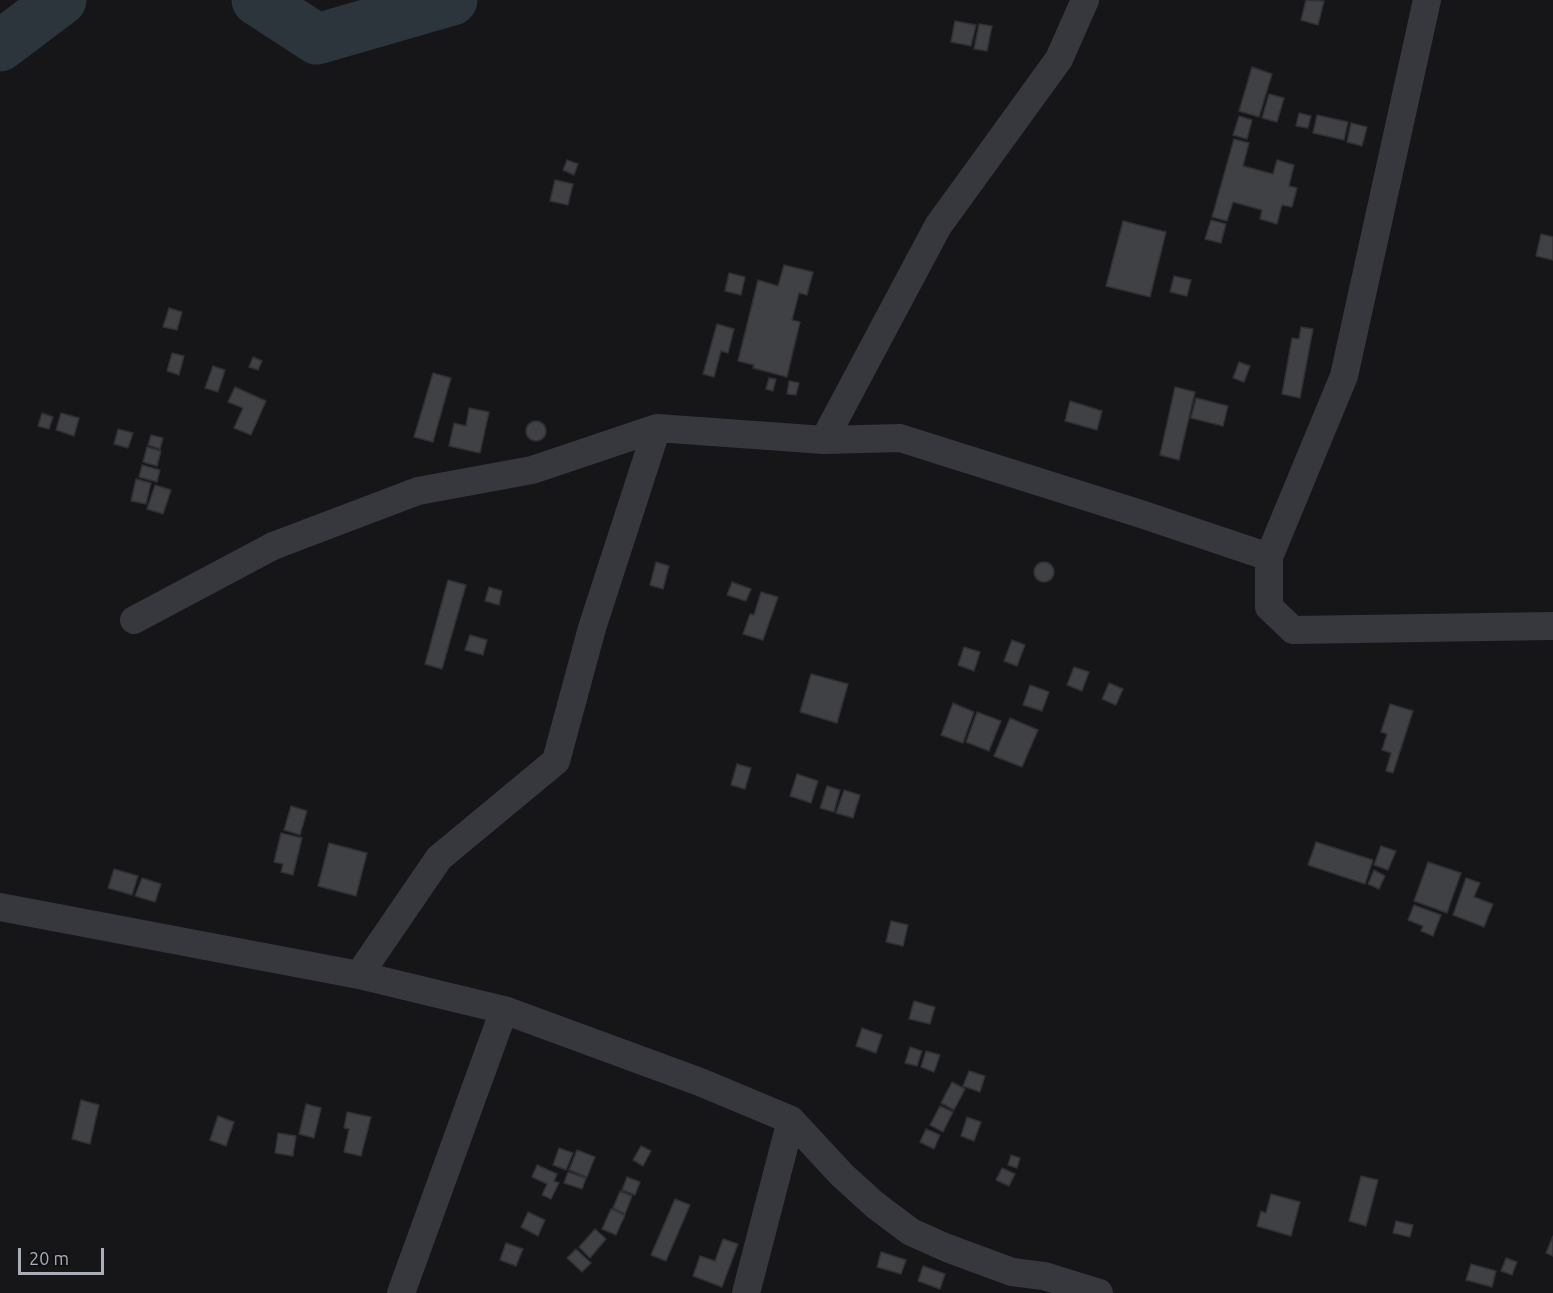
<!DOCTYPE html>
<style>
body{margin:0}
#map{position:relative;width:1553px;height:1293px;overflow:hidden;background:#161618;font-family:Ubuntu,sans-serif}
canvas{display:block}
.scale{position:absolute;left:18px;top:1248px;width:86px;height:27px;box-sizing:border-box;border:3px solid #a8adb8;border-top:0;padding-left:8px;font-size:18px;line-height:21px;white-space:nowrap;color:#a8adb8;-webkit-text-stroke:4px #111113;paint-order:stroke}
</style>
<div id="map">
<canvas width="1553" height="1293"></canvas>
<div class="scale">20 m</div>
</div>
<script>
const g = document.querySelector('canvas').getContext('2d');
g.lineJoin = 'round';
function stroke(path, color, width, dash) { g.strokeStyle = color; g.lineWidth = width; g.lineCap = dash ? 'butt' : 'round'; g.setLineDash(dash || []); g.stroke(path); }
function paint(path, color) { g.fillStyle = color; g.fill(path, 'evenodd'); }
stroke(new Path2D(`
 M257,0L317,39L452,0
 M0,46L61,0`), '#2c353c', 51);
const building = new Path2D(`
 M1306,0L1324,1L1318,25L1301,20Z
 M955,21L976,25L971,46L951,42Z
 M979,24L992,26L987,51L974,49Z
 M1252,67L1272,74L1259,117L1239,111Z
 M1269,94L1284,98L1277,122L1262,118Z
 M1299,113L1311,116L1308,128L1296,126Z
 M1317,115L1348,122L1344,140L1313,133Z
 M1239,116L1252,120L1247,139L1233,135Z
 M1351,123L1367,127L1362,146L1347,142Z
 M1234,139L1249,143L1243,166L1273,174L1277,160L1294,165L1289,186L1297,188L1292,207L1282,205L1277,224L1260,219L1262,210L1233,202L1227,221L1212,217Z
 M567,160L578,164L574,175L563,170Z
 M555,180L573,184L568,205L550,201Z
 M1211,220L1226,224L1221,243L1205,239Z
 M1123,221L1166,232L1150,297L1106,286Z
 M1541,234L1553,237V260L1536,256Z
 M784,265L813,272L807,295L799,293L792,320L800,322L787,377L753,368L754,365L738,361L758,280L778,286Z
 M729,273L745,277L741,295L725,291Z
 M1174,276L1191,280L1187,296L1170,292Z
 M169,308L182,312L177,330L163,327Z
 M717,324L734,329L728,353L721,351L714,377L703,374Z
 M1301,327L1313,329L1300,398L1282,394L1292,338L1299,339Z
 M172,353L184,356L179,375L167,371Z
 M253,357L262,361L258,370L249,367Z
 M1239,362L1250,366L1244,382L1233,378Z
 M213,366L225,370L218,392L205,388Z
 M433,373L451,378L433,442L414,437Z
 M769,378L776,379L773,391L766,389Z
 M789,381L799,383L796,395L787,394Z
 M235,387L266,401L251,435L234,428L243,408L228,402Z
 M1175,387L1195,392L1179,460L1160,455Z
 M1196,398L1228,406L1223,426L1191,418Z
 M1070,401L1102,411L1097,430L1065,421Z
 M469,408L489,412L480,453L449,446L454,423L466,426Z
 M42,413L53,417L49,429L38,426Z
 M61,413L79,418L74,436L56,430Z
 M526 431a10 10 0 1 1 20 0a10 10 0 1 1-20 0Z
 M118,429L133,433L128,448L114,444Z
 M151,435L163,438L160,449L148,445Z
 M147,447L161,451L157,466L143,462Z
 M142,465L160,470L157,482L139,477Z
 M136,479L151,483L146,504L131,501Z
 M155,485L171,490L163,514L147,509Z
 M1034 572a10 10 0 1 1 20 0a10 10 0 1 1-20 0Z
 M656,562L669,566L663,589L650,585Z
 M448,580L466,585L442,669L425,664Z
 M732,582L751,589L746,601L727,595Z
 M489,587L502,591L499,605L485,601Z
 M761,592L778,597L763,640L743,634L750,614L754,615Z
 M470,635L487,640L483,655L465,650Z
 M1012,640L1025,645L1017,666L1004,661Z
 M964,647L980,652L974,671L958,665Z
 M1074,667L1089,672L1082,691L1067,685Z
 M811,674L848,684L837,723L800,712Z
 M1109,683L1123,689L1116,705L1102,699Z
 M1030,685L1049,692L1042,711L1023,705Z
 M953,703L974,712L963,743L941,735Z
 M1390,704L1413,711L1393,773L1386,771L1391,753L1382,750L1387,734L1381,732Z
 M977,712L1001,721L989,751L966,742Z
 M1010,718L1038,730L1022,767L994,756Z
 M737,764L751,768L745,789L731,785Z
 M797,774L818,781L811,803L790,796Z
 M827,786L840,790L834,812L820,808Z
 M844,790L860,795L853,818L836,813Z
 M291,806L307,811L300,835L284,830Z
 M281,833L302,838L293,875L281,872L283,864L274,862Z
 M1316,842L1373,860L1365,884L1308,865Z
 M329,843L367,853L356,896L318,886Z
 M1381,846L1396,851L1388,870L1374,865Z
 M1428,862L1461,873L1447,913L1414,901Z
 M114,869L138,876L132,895L108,888Z
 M1374,870L1385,876L1379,889L1368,884Z
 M142,878L161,884L155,902L135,896Z
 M1466,878L1480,883L1474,897L1493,904L1484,927L1453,915Z
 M1414,905L1441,915L1433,936L1421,931L1423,926L1408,920Z
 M891,921L908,925L903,946L886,942Z
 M914,1001L935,1007L930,1024L909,1019Z
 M862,1028L882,1035L876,1053L856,1046Z
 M910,1047L922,1051L917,1066L905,1063Z
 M926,1051L940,1055L934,1072L921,1067Z
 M969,1071L985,1076L980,1092L963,1086Z
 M952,1082L965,1089L954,1110L941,1103Z
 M81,1100L99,1105L90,1144L72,1139Z
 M306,1104L321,1108L314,1138L299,1134Z
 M940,1106L953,1112L943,1132L930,1125Z
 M347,1112L371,1117L361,1156L344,1152L349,1129L344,1128Z
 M218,1116L234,1122L226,1146L210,1140Z
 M967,1117L981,1122L974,1141L961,1136Z
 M926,1129L940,1135L934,1149L920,1142Z
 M278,1133L296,1136L293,1156L275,1153Z
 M641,1146L651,1151L643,1166L633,1160Z
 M559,1148L573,1153L566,1170L553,1165Z
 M577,1150L595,1157L587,1177L569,1170Z
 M1011,1155L1020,1158L1017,1168L1008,1165Z
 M537,1165L557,1174L554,1181L559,1183L551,1199L542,1195L547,1184L532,1177Z
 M1002,1168L1015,1174L1009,1186L996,1180Z
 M568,1172L586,1178L582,1189L564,1183Z
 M1361,1176L1378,1180L1366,1226L1349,1221Z
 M627,1177L640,1182L635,1195L622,1190Z
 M620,1191L632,1196L625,1214L613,1208Z
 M1271,1194L1300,1202L1291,1236L1257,1226L1261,1211L1266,1213Z
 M675,1199L690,1205L666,1261L651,1255Z
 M611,1209L625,1215L616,1235L602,1229Z
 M528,1212L545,1220L538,1236L521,1227Z
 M1396,1221L1413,1225L1410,1237L1393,1233Z
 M595,1229L606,1239L590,1258L579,1247Z
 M1553,1236V1256L1546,1253Z
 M723,1239L738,1244L722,1287L693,1276L700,1256L715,1261Z
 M506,1243L523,1249L516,1266L500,1260Z
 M576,1249L591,1263L582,1272L567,1258Z
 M881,1252L906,1260L901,1274L877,1267Z
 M1506,1258L1517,1262L1512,1275L1501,1271Z
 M1471,1264L1496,1271L1492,1287L1466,1280Z
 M923,1266L945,1274L940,1289L918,1281Z`);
paint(building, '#404145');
stroke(building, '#303034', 1.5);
stroke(new Path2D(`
 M824,440L938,226L1059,59L1085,0
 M1269,557V607L1293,630L1553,626
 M134,620L273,546L418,491L532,470L657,428L824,440L900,438L1141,514L1269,557L1344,376L1427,0
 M0,907L359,975L504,1010L700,1082L791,1120L842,1175L875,1205L911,1232L947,1248L1012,1272L1044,1276L1099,1293
 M359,975L439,858L556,761L592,628L657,428
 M401,1293L504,1010
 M746,1293L791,1120`), '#37383d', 28);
</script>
